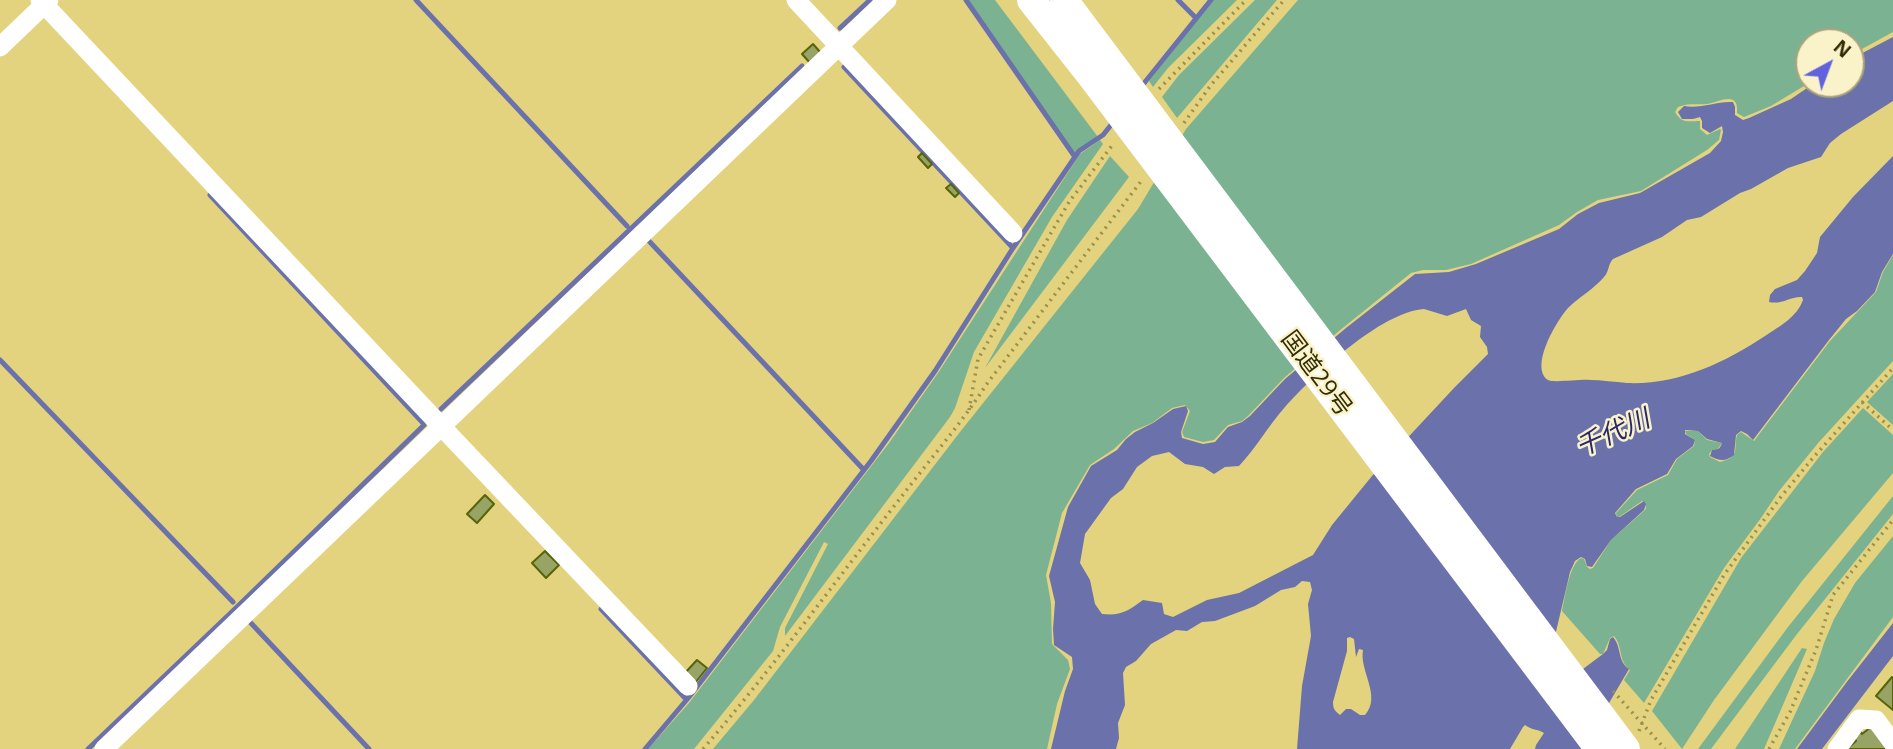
<!DOCTYPE html>
<meta charset="utf-8">
<style>
body{margin:0}
#map{position:relative;width:1893px;height:749px;overflow:hidden;background:#e3d27e;font-family:"Open Sans",sans-serif}
canvas{display:block}
.north{position:absolute;left:1795px;top:28px;width:70px;height:70px;box-sizing:border-box;background:#faf3ca;border:2px solid #aaa37c;border-radius:50%;rotate:41deg;font-size:19px;font-weight:700;line-height:28px;text-align:center;color:#322c07}
.north::after{content:'';display:block;margin:auto;width:24px;height:32px;background:#6263dc;clip-path:polygon(50% 0,100% 100%,50% 72%,0 100%)}
</style>
<div id="map">
<canvas width="1893" height="749"></canvas>
<div class="north">N</div>
</div>
<script>
const g = document.querySelector('canvas').getContext('2d');
g.lineJoin = 'round';
function paint(path, color) { g.fillStyle = color; g.fill(path, 'evenodd'); }
function stroke(path, color, width, dash) { g.strokeStyle = color; g.lineWidth = width; g.lineCap = dash ? 'butt' : 'round'; g.setLineDash(dash || []); g.stroke(path); }
function write(font, color, halo, rows, align = 'center') {
  g.font = font + ' "Open Sans","Noto Sans JP",sans-serif'; g.lineWidth = 5; g.setLineDash([]); g.textBaseline = 'middle'; g.strokeStyle = halo; g.fillStyle = color; for (const [text, x, y, turn = 0] of rows) {
    g.save(); g.translate(x, y); g.rotate((+turn || 0) * Math.PI / 180); g.textAlign = isNaN(turn) ? turn : align; if (halo) g.strokeText(text, 0, 0); g.fillText(text, 0, 0); g.restore();
  }
}
paint(new Path2D(`
 M968,0H995L1098,137L1079,149L1075,154Z
 M1213,0H1237L1168,68L1153,87L1149,81Z
 M1255,0H1277L1177,118L1162,97L1179,75Z
 M1298,0H1893V32L1851,55V42H1809V83L1771,106L1744,117L1737,113C1739,90 1720,102 1707,104C1696,105 1688,103 1678,107L1675,112C1682,124 1688,121 1700,121V129L1707,135L1720,129L1721,130L1719,140L1707,150L1641,191L1598,200L1577,212L1559,225L1471,264L1446,270H1423L1411,273L1339,331L1284,378L1248,416L1242,421L1228,425L1214,440L1203,442L1184,437L1182,432L1190,411L1185,405L1172,408L1152,423L1133,431L1114,449L1090,465L1062,513L1046,575L1051,603L1052,644L1068,660L1070,669L1057,704L1047,749H713L754,700L960,432L1138,209L1186,129Z
 M1100,140L1103,144L1052,217L974,352L955,408L950,417L785,636V628L828,544L824,542L780,627L773,651L694,749H648L689,703L889,443L938,373L1080,154Z
 M1110,156L1129,177L985,368L1067,220Z
 M1893,255V361L1819,442L1779,491L1761,518L1724,568L1644,703L1624,680L1630,670C1618,661 1623,646 1614,636L1610,638L1603,654H1600L1562,611C1565,597 1569,565 1581,558L1584,559L1587,567L1590,569L1593,568L1611,540L1645,510L1646,508L1645,502L1642,501L1619,517H1617L1616,513L1637,490L1668,475L1677,459L1694,446L1695,440L1686,434L1685,431H1698L1707,440L1722,443L1717,450H1712L1709,454L1710,457L1720,462C1741,456 1733,451 1737,435L1741,432L1754,441L1830,341L1876,292L1883,272Z
 M1893,374V425L1867,402Z
 M1863,408L1893,435V473L1802,581L1714,700L1682,749L1652,711L1741,558L1823,452Z
 M1893,496V514L1797,634L1711,749H1698L1788,627Z
 M1893,536V617L1795,749H1779L1815,671L1824,643L1834,619L1855,583Z
 M1802,648L1807,649L1764,749H1735Z`), '#7bb292');
paint(new Path2D(`
 M1893,37V101L1841,134L1830,143L1821,157L1788,168L1751,189L1740,193L1701,217L1687,220L1662,237L1613,259C1608,264 1609,272 1604,277C1594,289 1579,297 1568,308C1557,320 1529,367 1548,380C1553,383 1581,379 1590,380C1602,380 1614,382 1627,383C1678,385 1724,363 1765,336C1780,326 1797,317 1803,300L1802,297C1791,296 1782,305 1769,302L1770,295L1775,289L1797,280L1805,271L1817,253L1820,237L1853,197L1893,156V254L1882,272L1875,292L1857,311L1846,319L1829,340L1753,440L1747,434L1741,431L1736,435L1734,455C1725,462 1720,461 1710,456L1712,450C1719,450 1720,448 1722,443L1707,439L1698,431L1685,430V434L1695,440L1693,446L1676,459L1667,474L1636,489L1615,513L1617,517H1620L1644,501L1646,504L1644,510L1611,540L1592,567L1587,566L1585,559L1581,557L1575,561L1570,572L1547,670L1567,681L1603,654L1607,650L1610,639L1613,637C1622,647 1617,661 1629,669L1582,749H1535L1536,745L1544,733C1538,729 1531,730 1525,725L1523,727L1510,749H1297L1302,686L1311,636L1308,604L1312,590L1310,582L1302,581L1295,587L1281,590L1255,606L1215,621L1202,622L1187,631L1176,630L1151,644L1136,661L1126,667L1123,673L1125,705L1118,723L1119,738L1116,749H1051L1065,691L1073,669L1072,657L1054,645L1053,629L1055,602L1049,576L1068,507L1091,466L1117,450L1126,439L1135,432L1153,423L1173,409L1186,406L1188,411L1181,432L1182,438L1203,444L1215,442L1228,427L1242,422L1250,416L1285,379L1346,328L1415,274L1449,272L1476,264L1559,229L1578,214L1599,203L1640,193L1710,153L1721,141L1723,132L1722,126L1710,133L1702,128V121L1700,117L1693,119H1682L1678,112L1684,106C1701,109 1716,101 1733,102L1735,107V115L1743,120L1749,118L1791,99L1813,84H1851V59ZM1424,309L1447,316L1466,309L1471,320L1481,326L1480,337L1487,347L1488,354L1454,388L1372,476L1332,525L1313,555L1239,593L1207,600L1173,617L1164,614L1162,603L1143,600C1128,611 1121,616 1102,614L1095,604L1090,580L1080,563L1085,534L1111,498L1123,489L1137,467L1152,456L1169,452L1185,464L1203,467L1214,474L1225,467L1239,466C1256,448 1269,425 1285,407C1314,375 1381,312 1424,309ZM1350,637L1354,639L1356,657L1359,649L1363,650C1359,671 1382,696 1365,715H1360L1351,709H1346L1340,715C1335,711 1333,709 1333,702L1347,651V638Z
 M1893,623V656L1822,749H1797L1846,683Z`), '#6b71aa');
stroke(new Path2D(`
 M416,0L627,226
 M966,0L1075,157
 M1178,0L1195,17
 M840,28L870,0
 M844,67L1013,248
 M1141,87L1211,0
 M210,195L423,423
 M649,241L864,470
 M0,360L233,602
 M441,409L802,66
 M601,609L685,698
 M250,622L369,749
 M88,749L239,605L424,425
 M645,749L689,697L871,461L935,371L1013,248L1079,151L1103,135L1115,120`), '#6b71aa', 5);
const building = new Path2D(`
 M813,44L821,53L810,63L802,54Z
 M922,153L932,164L928,168L918,157Z
 M951,184L959,193L955,197L946,188Z
 M485,495L494,504L477,523L467,514Z
 M545,551L559,565L546,578L532,563Z
 M697,660L707,668L695,683L684,674Z
 M1892,677L1893,678V710L1876,696Z
 M1871,727L1887,749H1847L1856,741L1854,737L1861,732L1862,734Z`);
paint(building, '#97a465');
stroke(building, '#57640a', 2);
stroke(new Path2D(`
 M1159,89L1246,0
 M1184,123L1211,85L1284,0
 M1862,402L1893,430
 M969,410L978,359L1069,202L1114,143
 M1613,691L1665,749
 M1639,731L1651,700L1724,575L1780,498L1812,459L1893,368
 M703,749C773,668 836,580 902,496C930,459 961,424 986,385L1142,180
 M1769,749L1790,712L1816,650L1833,595L1893,520`), '#9b8f4e', 3.5, [2, 5]);
stroke(new Path2D(`
 M40,0L441,426L688,686
 M796,0L1013,233
 M0,47L49,0
 M104,749L887,0
 M1837,749L1859,719L1876,720L1893,743`), '#fff', 19);
stroke(new Path2D(`
 M1031,0L1091,76L1599,749
 M1064,0L1626,749`), '#fff', 28);
write('24px', '#322c07', '#faf3ca', [
 ["国道29号",1316,374,53]
]);
write('italic 26px', '#29286e', '#faf3ca', [
 ["千代川",1613,434,-24]
]);
</script>
